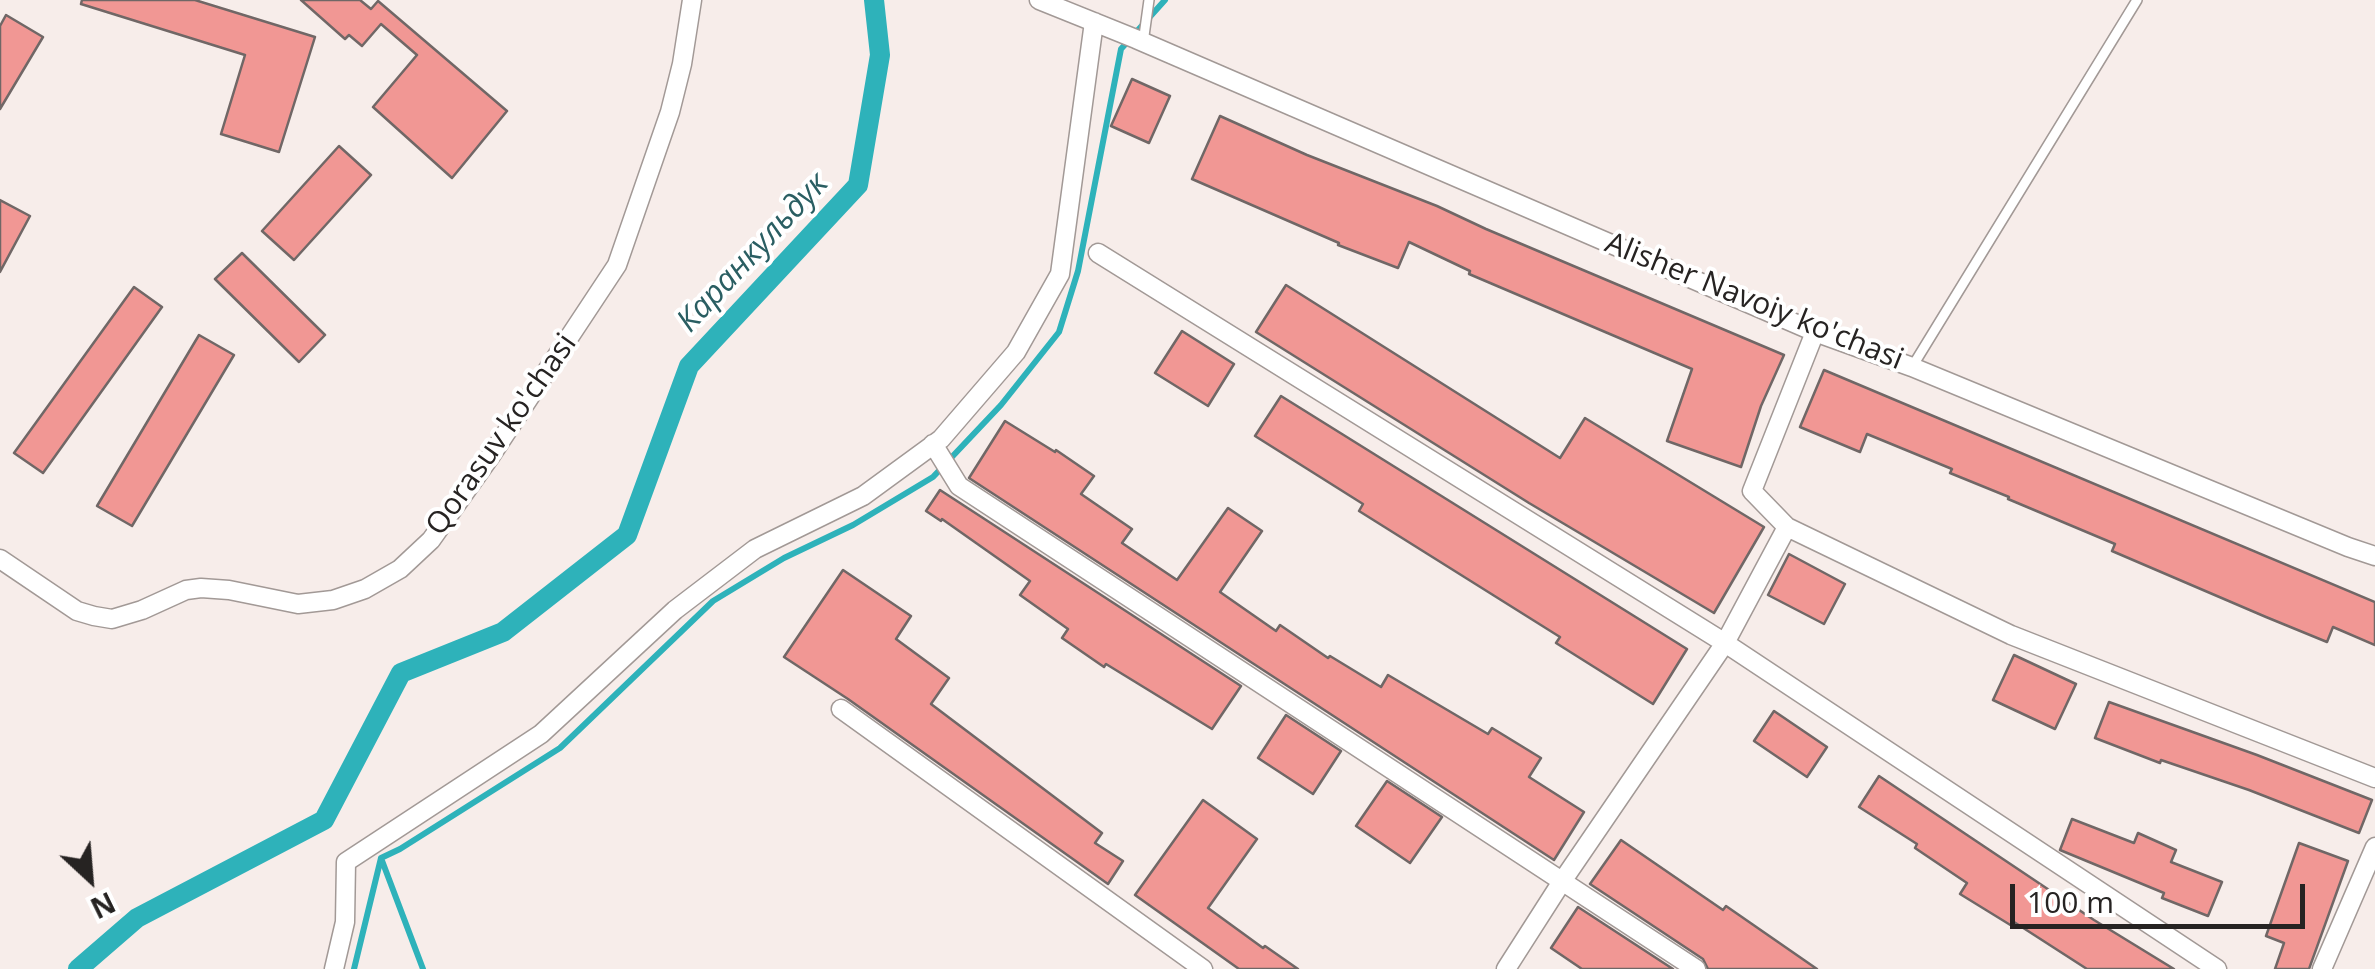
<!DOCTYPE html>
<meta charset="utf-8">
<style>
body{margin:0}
#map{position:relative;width:2375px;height:969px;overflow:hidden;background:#f7edea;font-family:"Open Sans",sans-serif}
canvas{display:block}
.north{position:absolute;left:40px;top:829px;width:100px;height:100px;-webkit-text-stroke:8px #fff;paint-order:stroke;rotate:154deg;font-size:28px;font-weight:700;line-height:40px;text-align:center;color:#262322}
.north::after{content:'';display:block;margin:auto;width:35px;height:45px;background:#262322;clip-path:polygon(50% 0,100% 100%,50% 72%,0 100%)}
.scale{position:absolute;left:2010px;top:884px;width:295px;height:45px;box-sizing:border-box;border:5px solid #262322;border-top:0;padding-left:12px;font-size:30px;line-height:35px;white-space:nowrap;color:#262322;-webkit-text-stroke:8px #fff;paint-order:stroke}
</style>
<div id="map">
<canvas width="2375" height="969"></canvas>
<div class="north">N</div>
<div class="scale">100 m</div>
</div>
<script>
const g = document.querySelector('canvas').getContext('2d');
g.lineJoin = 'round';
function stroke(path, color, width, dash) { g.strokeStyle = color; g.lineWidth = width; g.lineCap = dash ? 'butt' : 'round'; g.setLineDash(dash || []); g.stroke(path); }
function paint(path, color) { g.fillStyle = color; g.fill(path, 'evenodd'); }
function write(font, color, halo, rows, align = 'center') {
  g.font = font + ' "Open Sans",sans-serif'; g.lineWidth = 8; g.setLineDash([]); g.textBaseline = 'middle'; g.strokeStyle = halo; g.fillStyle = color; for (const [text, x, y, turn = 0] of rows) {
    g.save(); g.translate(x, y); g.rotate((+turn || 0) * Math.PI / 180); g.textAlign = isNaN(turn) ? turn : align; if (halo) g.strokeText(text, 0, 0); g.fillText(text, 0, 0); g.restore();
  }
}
stroke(new Path2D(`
 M381,858L423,969
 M354,969L381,858L400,849L560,748L713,601L784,558L853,525L933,477L1001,405L1059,332L1078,271L1121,49L1165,0`), '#2eb2ba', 6);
stroke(new Path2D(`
 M78,969L137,918L324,820L401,673L503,632L627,535L689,366L858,185L880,55L874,0`), '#2eb2ba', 20);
const building = new Path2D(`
 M82,0H195L315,37L279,152L221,134L245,55L81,4Z
 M301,0H360L371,9L378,1L507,111L452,178L373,107L417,55L381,24L362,46L349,35L345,39Z
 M6,15L43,37L0,109V26Z
 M1132,79L1170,96L1149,143L1111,126Z
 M1220,116L1307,155L1437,206L1486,229L1784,355L1761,406L1741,467L1667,441L1692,369L1469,274L1470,271L1409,242L1398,268L1338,245L1339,243L1192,179Z
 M339,146L371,175L294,260L262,231Z
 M0,200L30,216L0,272Z
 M242,253L325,335L299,362L215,279Z
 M1286,285L1560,458L1585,418L1764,527L1714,613L1529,503L1256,332Z
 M134,287L162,307L43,473L14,453Z
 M1182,331L1234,364L1208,406L1155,373Z
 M199,335L234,355L132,526L97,506Z
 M1824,370L2375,602V645L2333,627L2327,642L2266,617L2112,551L2115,544L2008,499L2009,497L1950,473L1952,469L1867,434L1860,452L1800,427Z
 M1281,396L1687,649L1653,704L1556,643L1560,637L1359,511L1363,504L1255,436Z
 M1005,421L1055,452L1056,450L1094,476L1081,494L1132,529L1122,543L1177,580L1228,508L1262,531L1220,592L1276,631L1280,625L1328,658L1330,656L1381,687L1388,675L1488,734L1492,728L1541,758L1529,777L1584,812L1554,860L969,478Z
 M940,490L1241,686L1212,729L1106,664L1104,667L1062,638L1068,629L1020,595L1030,581L942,519L941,521L926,511Z
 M1789,554L1845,584L1824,624L1768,595Z
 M843,570L911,616L896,639L949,678L931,704L1102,833L1095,843L1123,861L1108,884L848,699L784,657Z
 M2014,655L2076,684L2055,729L1993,700Z
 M2109,702L2257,755L2372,800L2359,833L2249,790L2161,760L2160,763L2095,738Z
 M1774,711L1827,747L1807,777L1754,741Z
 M1286,715L1341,751L1313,794L1258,758Z
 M1879,776L2094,920L2174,969H2087L2014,922L2012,926L1960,894L1967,883L1915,848L1917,844L1859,807Z
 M1387,781L1442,817L1410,863L1356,826Z
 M1203,800L1257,839L1208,908L1263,948L1265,946L1298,969H1239L1135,895Z
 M2072,819L2134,843L2138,833L2176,850L2171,862L2222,882L2208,916L2162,898L2164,893L2060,850Z
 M1621,840L1723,910L1726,906L1817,969H1708L1703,959L1590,884Z
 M2299,843L2348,861L2309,969H2275L2284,943L2266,936Z
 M1578,907L1673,969H1582L1551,948Z`);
paint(building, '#f19794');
stroke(building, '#706766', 2.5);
const service = new Path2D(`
 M1143,43L1149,0
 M1912,367L2137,0`);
const minor = new Path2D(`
 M1039,0L1136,39L1815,332L1912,367L2348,547L2375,556
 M1098,253L1725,643L2217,969
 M1815,332L1752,491L1787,527L2011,635L2375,778
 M933,444L959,486L1696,969
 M0,559L77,611L94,616L112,619L142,610L186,590L201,588L229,590L298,604L333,600L365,589L400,569L431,540L490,457L617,265L670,112L682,64L692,0
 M841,709L1203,969
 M334,969L345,922L346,862L541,734L675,610L755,549L863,496L941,439L1016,352L1060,274L1094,22
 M1506,969L1561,883L1725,643L1787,527
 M2322,969L2375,847`);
stroke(service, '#a29996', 12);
stroke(minor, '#a29996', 21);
stroke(service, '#fff', 9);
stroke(minor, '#fff', 18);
write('30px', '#262322', '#fff', [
 ["Alisher Navoiy ko'chasi",1754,302,22],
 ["Qorasuv ko'chasi",502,435,-55]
]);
write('italic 32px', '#2a5e62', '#fff', [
 ["Каранкульдук",753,253,-47]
]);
</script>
